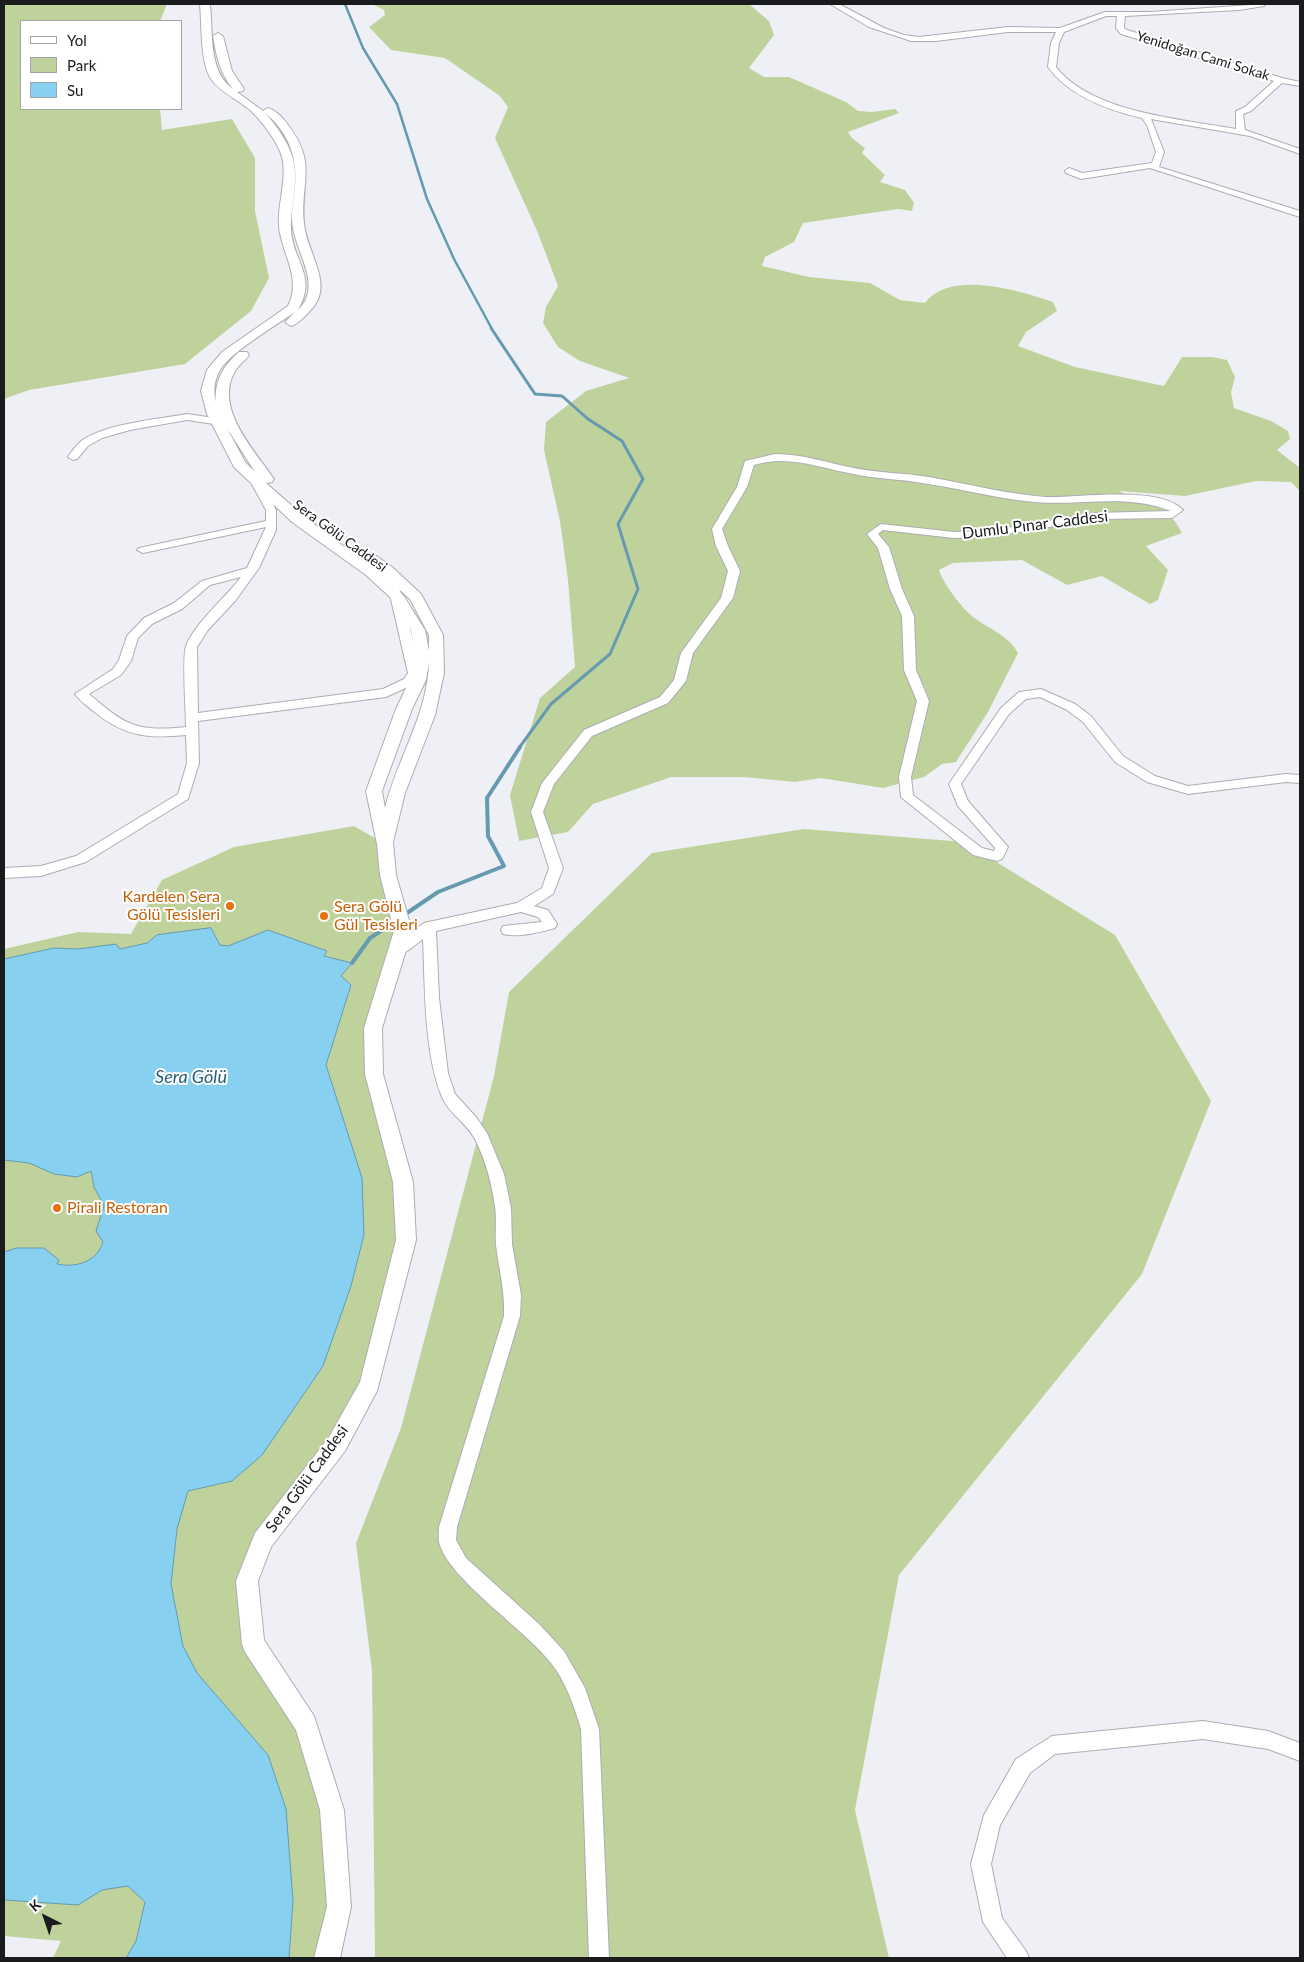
<!DOCTYPE html>
<meta charset="utf-8">
<style>
body{margin:0}
#map{position:relative;width:1304px;height:1962px;overflow:hidden;background:#eff0f6;font-family:Lato,sans-serif}
canvas{display:block}
.frame{position:absolute;inset:0;border:5px solid #1a1b1d;pointer-events:none}
.legend{position:absolute;left:20px;top:20px;width:162px;height:90px;box-sizing:border-box;background:#fff;border:1px solid #a3a4a5;margin:0;padding:6px 9px;list-style:none;font-size:15px;color:#1a1b1d}
.legend li{display:flex;align-items:center;gap:10px;height:25px}
.legend b{width:25px;border:1px solid #a3a4a5}
.north{position:absolute;left:20px;top:1892px;width:50px;height:50px;-webkit-text-stroke:4px #fff;paint-order:stroke;rotate:319deg;font-size:14px;font-weight:700;line-height:20px;text-align:center;color:#1a1b1d}
.north::after{content:'';display:block;margin:auto;width:18px;height:22px;background:#1a1b1d;clip-path:polygon(50% 0,100% 100%,50% 72%,0 100%)}
</style>
<div id="map">
<canvas width="1304" height="1962"></canvas>
<div class="frame"></div>
<ul class="legend">
<li><b style="height:6px;background:#fff"></b>Yol</li>
<li><b style="height:14px;background:#bfd29c"></b>Park</li>
<li><b style="height:14px;background:#87d0ef"></b>Su</li>
</ul>
<div class="north">K</div>
</div>
<script>
const g = document.querySelector('canvas').getContext('2d');
g.lineJoin = 'round';
function paint(path, color) { g.fillStyle = color; g.fill(path, 'evenodd'); }
function stroke(path, color, width, dash) { g.strokeStyle = color; g.lineWidth = width; g.lineCap = dash ? 'butt' : 'round'; g.setLineDash(dash || []); g.stroke(path); }
function write(font, color, halo, rows, align = 'center') {
  g.font = font + ' Lato,sans-serif'; g.lineWidth = 4; g.setLineDash([]); g.textBaseline = 'middle'; g.strokeStyle = halo; g.fillStyle = color; for (const [text, x, y, turn = 0] of rows) {
    g.save(); g.translate(x, y); g.rotate((+turn || 0) * Math.PI / 180); g.textAlign = isNaN(turn) ? turn : align; if (halo) g.strokeText(text, 0, 0); g.fillText(text, 0, 0); g.restore();
  }
}
paint(new Path2D(`
 M4,4H167L160,21H21V109H160L162,130L232,119L255,158V211L269,278L251,311L185,364L29,390L4,399Z
 M372,4H749L769,21L774,35L749,68L764,77H789L846,102L858,111L872,112L895,109L899,113L848,132L852,138L865,148L862,153L885,175L880,182L905,190L914,203L912,211L898,209L803,223L794,242L765,257L762,266L809,277L870,283L900,300L925,303C950,269 1020,291 1053,302L1057,311L1026,332L1018,346L1075,367L1164,386L1182,357H1212L1227,360L1235,377L1231,392L1234,408L1271,421L1288,431L1290,439L1277,450L1300,468V491L1291,482L1256,481L1185,496L1119,491C1149,507 1163,497 1182,533L1146,546L1168,570L1158,600L1150,604L1102,576L1067,585L1022,560L953,563L939,570C944,585 963,610 976,619C991,630 1009,636 1018,653L988,712L956,762L942,764L924,777L883,788L821,778L795,782L744,777H671L593,804L568,832L519,841L510,795L540,698L575,667L568,580L560,521L544,450L546,422L586,391L629,378L580,361L558,347L543,323L546,307L558,286L538,233L495,138L508,107L500,96L445,58L391,50L369,27L385,15L384,10Z
 M354,826L385,844L403,931L373,1028L406,1240L370,1384L247,1581L253,1644L306,1724L339,1907L327,1958H53L61,1941L4,1936V949L78,932L131,934L162,880L234,847Z
 M804,829L964,842L1115,935L1211,1101L1142,1274L899,1575L855,1810L889,1958H375L372,1671L356,1543L401,1428L494,1076L509,992L652,853Z`), '#bfd29c');
const water = new Path2D(`
 M211,928L220,945L228,946L268,930L327,951L324,956L352,963L341,976L351,985L326,1065L362,1178L364,1235L351,1286L323,1366L262,1455L232,1481L188,1491L177,1529L171,1584L183,1646L197,1673L268,1755L286,1809L293,1901L289,1958H126L136,1941L145,1902L128,1886L102,1890L78,1905L4,1900V1252L16,1248H44L59,1260L57,1264C76,1268 97,1262 103,1242L96,1231L104,1206L94,1187L91,1171L77,1177L54,1174L29,1163L4,1160V959L54,948L78,949L116,944L120,949L147,943L157,935Z`);
paint(water, '#87d0ef');
stroke(water, '#669ab0', 1);
stroke(new Path2D(`
 M345,4L363,48L397,104L427,199L454,259L492,329`), '#669ab0', 2.5);
stroke(new Path2D(`
 M491,328L535,394L562,396L588,419L622,441L643,479L618,524L638,589L610,654L551,704L519,748`), '#669ab0', 3);
stroke(new Path2D(`
 M404,915L438,892L504,866L488,836L487,798L520,747
 M352,963L370,938L395,922`), '#669ab0', 4);
const minor = new Path2D(`
 M830,4H839L884,28L904,35L919,37L1008,27L1060,28L1105,12H1150L1265,4L1264,6L1239,10L1125,16L1124,28L1127,30L1282,78L1300,82V86L1282,83L1251,111L1243,114L1245,130L1300,149V154L1250,136L1151,119L1164,152L1159,167L1300,211V217L1150,168L1081,179L1066,173L1065,171L1069,168L1082,173L1152,163L1156,152L1147,125L1142,118C1107,110 1069,96 1048,67L1051,43L1056,32H1008L936,41H911L869,27ZM1106,16H1117L1116,28L1121,34L1274,81L1245,107L1236,111V129C1182,119 1092,113 1056,67L1059,43L1064,32Z
 M187,414L228,420L233,423L228,426L187,420L130,430L102,438L88,446L77,459L73,460L68,457C71,452 76,446 80,442C102,424 159,419 187,414Z
 M775,454C803,454 827,463 854,468C879,473 904,473 929,477C968,484 1006,494 1046,497C1078,498 1160,485 1183,510L1172,518L1096,519L989,537L954,538L883,530L878,534L889,547L902,589L914,616L916,670L929,701L911,777L913,795L982,848L994,851L995,848L958,806L949,784L1001,708L1019,692L1041,689L1075,704L1091,716L1123,756L1155,776L1188,786L1286,774L1300,775V783L1286,782L1188,794L1147,782L1115,762L1083,722L1067,710L1040,697L1026,699L1009,714L961,784L968,801L1008,847L1002,859L997,861L973,855L901,797L899,777L917,701L904,670L902,616L890,589L878,548L867,534L881,524L954,532L989,531L1096,513L1171,511C1127,493 1080,506 1035,502C997,499 960,488 922,483C900,479 877,479 854,474C820,468 789,454 754,465L747,487L722,529L728,546L740,571L733,598L693,653L686,681L668,703L592,736L554,784L543,812L563,868L553,894L534,906L548,910L557,924L555,928C540,932 519,938 503,934L501,930L503,926L542,922L538,917L521,912L436,931L439,998L448,1073L455,1094L476,1117L487,1133L504,1174L511,1208L512,1244L521,1295L520,1316L457,1527L456,1540L466,1558L539,1624L564,1651L585,1688L599,1729L609,1958H589L581,1729C574,1706 566,1682 551,1663C525,1629 448,1579 439,1542C438,1538 439,1532 439,1527L504,1316C505,1291 499,1269 496,1245C495,1232 497,1219 495,1207C492,1184 486,1162 476,1141C468,1124 449,1114 442,1097C424,1054 425,985 423,939C414,945 404,957 393,954L391,950L393,946L424,923L517,903L542,888L549,868L531,812L542,783L584,730L660,697L674,680L681,653L721,598L728,571L716,546L712,529L737,487L745,461Z
 M254,473L259,476L276,510V530L259,568L235,601L208,630L197,647L198,713L383,689L404,679L408,673L390,595L381,570L387,567C400,570 416,657 420,673L412,685L386,697L198,721L199,763L188,799L86,862L41,876L4,878V868L41,866L76,856L178,794L187,763L186,735C147,739 123,736 92,710C86,705 79,700 75,694L113,669L119,660L127,636L144,618L174,603L202,581L247,568L266,527L143,553L137,550L139,548L266,521V510L249,479L250,474ZM241,577C226,597 194,624 186,646C182,656 186,712 186,727C137,732 126,726 89,694L121,675L131,661L138,638L152,624L182,609L210,585Z
 M1203,1721L1268,1731L1300,1743V1761L1268,1749L1203,1739L1055,1754L1030,1773L1000,1825L991,1864L1002,1918L1026,1951L1029,1958H1007L983,1922L971,1864L984,1815L1016,1759L1052,1736Z`);
const major = new Path2D(`
 M200,4H210C213,32 208,72 233,89C220,74 216,55 213,36L218,33L223,36L232,71L244,89L243,91L237,92L263,111L268,108C276,110 283,118 288,125C318,164 300,183 304,223C306,253 337,286 309,312C304,317 298,324 291,326L285,322L295,312C277,325 227,354 219,372C214,382 213,391 216,402C214,381 224,365 239,352H247L249,355C245,361 238,365 234,373C215,409 254,450 274,479L272,482L266,483C300,514 336,542 374,568L360,556L362,553H372L392,567L421,594L443,635L444,673L435,715L405,793L393,842L396,875L412,931L382,1028L383,1074L413,1182L416,1240L377,1391L345,1451L271,1547L258,1581L264,1640L314,1716L344,1810L351,1907L340,1958H314L327,1907L320,1810L296,1730L245,1652L242,1644L236,1581L255,1533L329,1437L360,1382L396,1240L393,1182L365,1074L364,1028L394,931L380,875L377,844L366,791L396,709L410,680L415,657L411,630L391,598L366,575L292,522L234,467L207,414L201,391L207,370L222,352L288,306C301,280 285,259 280,233C275,210 288,181 282,157C278,142 261,120 250,110C237,99 221,93 211,79C200,62 202,25 200,4ZM266,114C288,131 298,159 295,186C294,200 290,214 293,228C297,254 323,287 298,310C318,276 292,260 291,229C290,206 300,179 292,156C288,142 276,125 266,114ZM227,428L255,472L245,462ZM376,569L410,599L429,635V651L425,630L403,595ZM429,662C428,714 397,759 385,808L382,791L412,709L426,680Z`);
stroke(minor, '#acadb2', 2);
stroke(major, '#acadb2', 2);
paint(minor, '#fff');
paint(major, '#fff');
for (const [x, y, r, color] of [
 [230,906,5,"#e8710a"],
 [324,916,5,"#e8710a"],
 [57,1208,5,"#e8710a"]
]) { const dot = new Path2D(); dot.arc(x, y, r, 0, 2 * Math.PI); g.fillStyle = color; g.fill(dot); stroke(dot, '#fff', 2); }
write('14px', '#1a1b1d', '#fff', [
 ["Yenidoğan Cami Sokak",1203,56,17],
 ["Sera Gölü Caddesi",340,536,36]
]);
write('16px', '#1a1b1d', '#fff', [
 ["Dumlu Pınar Caddesi",1035,525,-7],
 ["Sera Gölü Caddesi",307,1479,-54]
]);
write('16px', '#c56008', '#fff', [
 ["Kardelen Sera",220,897,"right"],
 ["Gölü Tesisleri",220,915,"right"],
 ["Sera Gölü",334,907],
 ["Gül Tesisleri",334,925],
 ["Pirali Restoran",67,1208]
], 'left');
write('italic 18px', '#265f75', '#fff', [
 ["Sera Gölü",191,1077]
]);
</script>
